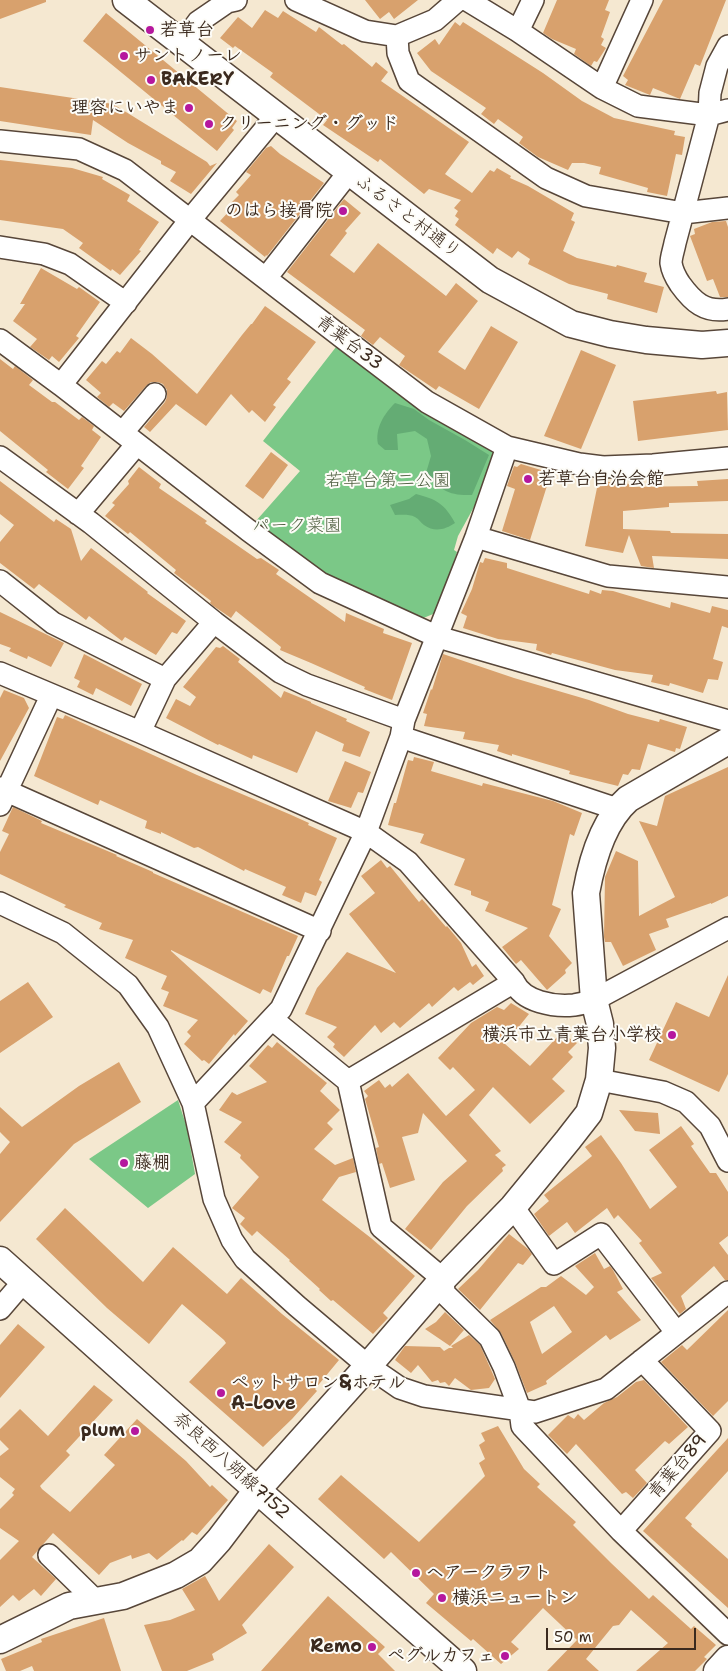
<!DOCTYPE html>
<meta charset="utf-8">
<style>
body{margin:0}
#map{position:relative;width:728px;height:1671px;overflow:hidden;background:#f5e8d1;font-family:"Shantell Sans",sans-serif}
canvas{display:block}
.scale{position:absolute;left:546px;top:1628px;width:150px;height:22px;box-sizing:border-box;border:2px solid #3b2a1e;border-top:0;padding-left:6px;font-size:15px;line-height:18px;white-space:nowrap;color:#3b2a1e;-webkit-text-stroke:4px #fdfcf7;paint-order:stroke}
</style>
<div id="map">
<canvas width="728" height="1671"></canvas>
<div class="scale">50 m</div>
</div>
<script>
const g = document.querySelector('canvas').getContext('2d');
g.lineJoin = 'round';
function paint(path, color) { g.fillStyle = color; g.fill(path, 'evenodd'); }
function stroke(path, color, width, dash) { g.strokeStyle = color; g.lineWidth = width; g.lineCap = dash ? 'butt' : 'round'; g.setLineDash(dash || []); g.stroke(path); }
function write(font, color, halo, rows, align = 'center') {
  g.font = font + ' "Shantell Sans","Klee One",sans-serif'; g.lineWidth = 4; g.setLineDash([]); g.textBaseline = 'middle'; g.strokeStyle = halo; g.fillStyle = color; for (const [text, x, y, turn = 0] of rows) {
    g.save(); g.translate(x, y); g.rotate((+turn || 0) * Math.PI / 180); g.textAlign = isNaN(turn) ? turn : align; if (halo) g.strokeText(text, 0, 0); g.fillText(text, 0, 0); g.restore();
  }
}
paint(new Path2D(`
 M343,338L507,447L458,536L454,550L457,552L438,612L421,619L365,598L248,530L300,471L263,441Z
 M178,1100L187,1128L195,1174L148,1208L89,1159Z`), '#7bc887');
paint(new Path2D(`
 M395,403L414,409L429,420L465,440L489,455L472,495C449,496 440,490 426,473L431,456L427,439L415,431L397,434L398,450H385L378,444C375,428 384,414 395,403Z
 M416,494C436,499 445,504 455,523C446,529 435,533 424,525C421,523 419,519 415,517C409,514 402,515 395,515L390,505L409,499Z`), '#64ac74');
paint(new Path2D(`
 M0,0H46V2L0,19Z
 M365,0H418L394,19L389,12L380,19Z
 M557,0H609L605,10L610,12L601,37L604,39L601,45L606,48L597,62L594,61L591,66L574,54L576,49L552,39L543,33Z
 M663,0H726L700,66L695,64L680,99L653,88L650,95L625,85L628,80L623,76Z
 M265,10L278,18L283,11L316,32L319,27L342,45L344,44L372,67L376,62L388,72L381,81L469,142L445,174L472,193L490,170L494,172L497,168L511,176L510,178L528,186L574,213L571,220L575,222L563,251L577,258L616,267L617,265L647,273L644,282L664,287L657,313L607,299L608,294L569,284L528,264L530,259L518,251L512,258L497,248L493,254L455,225L459,219L455,216L458,211L454,208L461,200L429,189L424,194L380,159L378,162L323,125L327,120L270,77L273,73L235,46L233,48L220,38L238,17L252,28Z
 M106,13L237,121L232,128L234,130L217,151L83,41Z
 M455,22L460,26L463,22L543,73L582,101L614,118L675,131L674,135L685,137L682,155L676,154L667,196L647,192L648,188L599,174L601,167L584,163H572L568,170L538,157L519,143L523,137L498,119L494,124L481,114L486,108L431,71L417,53L435,39L439,45Z
 M0,87L113,104L207,162L210,166L217,163L191,194L170,181L176,172L161,164V161L128,143L93,120L91,135L0,121Z
 M271,146L280,154L324,183L267,256L266,255L265,257L220,221L232,208L230,204L239,195L236,192L251,175L246,172L266,148Z
 M0,160L72,168L103,177L102,179L130,195L127,201L159,222L139,250L141,251L120,275L112,269L111,271L79,248L83,243L63,229L0,220Z
 M344,199L361,213L345,231L347,233L330,255L354,273L378,243L446,296L456,283L478,301L438,352L465,370L491,326L518,342L479,409L439,386L436,390L399,365L405,356L380,337L373,345L361,336L365,330L287,272Z
 M726,221L728,227V297H720L713,279L707,281L690,236L695,234L694,229L712,222Z
 M41,268L77,289L79,287L100,302L76,336L79,338L59,362L52,356L49,360L30,347L37,339L13,321L25,304H20Z
 M265,306L316,342L287,379L291,382L273,405L276,407L265,422L252,410L249,413L231,394L206,426L176,404L150,432L144,427L165,402L167,397V390L163,384L158,382H151L146,386L124,411L113,403L109,407L97,397L101,393L86,380L102,361L106,364L117,351L120,353L131,338L152,354L197,394L242,335L251,324H252Z
 M581,350L616,365L581,449L544,436Z
 M0,359L13,369L15,366L33,380L29,385L52,402H55L79,420L82,417L94,426L92,430L101,437L81,466L84,468L68,489L46,472L48,470L0,431Z
 M716,391L717,394L727,392L728,430L638,441L633,401Z
 M271,452L288,465L263,499L245,486Z
 M521,464L551,473L530,540L502,531L515,489L507,486L514,466L517,467Z
 M139,467L161,484L159,488L207,521L205,523L257,559L261,558L279,570L276,574L345,622L346,613L384,629L383,633L412,643L392,700L364,689L365,687L311,663L280,650L281,647L236,611L231,618L212,605L210,603L211,601L174,573L176,570L130,532L128,534L105,516L115,505L112,503L129,484L128,481Z
 M728,479V501L669,503V507L623,511V529L670,531L671,533L728,534V559L652,556L654,568L641,566L629,535L623,553L585,546L597,488L600,487V481L630,484L629,487L698,486L697,481Z
 M0,481L54,522L56,519L71,529L81,561L91,548L148,592L147,593L186,621L177,634L172,632L156,655L125,637L122,641L89,616L86,620L39,584L34,589L0,563V542L14,525L0,514Z
 M485,558L507,563V568L589,594L590,590L601,594L602,590L613,591L670,608L671,602L710,613L712,606L728,610V628L722,626L713,659L723,662L718,680L708,679L703,693L670,683L669,686L651,682L653,675L615,670L552,653L551,655L536,650L537,644L498,639L463,628L467,616L461,613L472,589L480,562L483,563Z
 M0,612L64,643L51,667L28,656L27,659L9,651L11,648L0,644Z
 M223,646L240,659L238,662L281,698L284,691L311,702V703L347,719L346,721L370,732L360,757L342,751L344,744L316,731L297,773L253,755L252,759L219,744L218,745L166,718L176,699L190,706L196,697L183,687L216,647L220,648Z
 M84,654L142,684L131,706L96,688L93,695L77,687L80,681L74,678Z
 M443,654L514,678L589,700L628,714L659,722L660,719L687,727L680,749L676,748L675,752L648,744L640,770L632,769L628,775L623,774L618,786L569,774L570,771L512,754V756L497,751L499,745L463,739L465,732L424,726L427,714L423,713L431,689L432,690Z
 M4,690L24,698L29,708L0,761V698Z
 M65,715L197,775L289,814L309,823L308,825L337,838L319,880L322,882L316,896L305,892L301,903L282,895L286,887L245,869L244,871L198,847L194,848L161,832V834L145,828L147,821L100,800L98,805L34,776L57,717L63,719Z
 M414,757L434,762L431,771L482,786L483,783L553,801L582,813L574,836L570,834L552,905L561,909L549,936L572,963L565,970L566,973L547,990L521,960L516,964L502,947L528,928L485,911L489,902L471,895V891L454,885L465,859L420,843L424,834L388,825L394,803H396L408,760L413,761Z
 M345,761L371,772L363,793L358,792L351,808L328,801Z
 M728,767V896L711,904V903L666,919L669,927L649,934L656,950L623,966L611,942H605L604,937L605,877L616,851L638,861L639,916L675,897L639,821L657,826L665,796Z
 M13,807L42,821L41,823L117,855L116,856L153,872V873L298,936L289,956H287L271,993L263,989L260,994L171,950V951L248,1021L235,1036L234,1034L209,1064L204,1060L202,1061L184,1044L191,1036L187,1032L198,1020L163,1006L169,992L161,989L167,976L125,958L133,940L99,929L102,923L64,907L66,905L0,874V852L9,834L2,831Z
 M381,860L387,868L390,866L419,902L422,899L446,927L447,926L461,943L472,967L476,964L484,976L473,985L470,982L458,991L454,987L432,1007L429,1003L400,1028L394,1022L381,1033L375,1025L344,1057L333,1047L335,1044L327,1037L337,1027L305,1014L317,988L347,952L396,973L349,914L375,893L361,876Z
 M728,975V1074L719,1092L649,1060L676,1002L709,1017Z
 M28,982L53,1017L0,1053V1001Z
 M511,1003L529,1014L505,1044L530,1066L561,1033L577,1043L568,1052L573,1057L552,1079L565,1091L530,1124L493,1087L469,1115L501,1151L495,1155L506,1165L502,1168L503,1171L467,1206L431,1250L405,1229L443,1182L467,1161L423,1113L418,1133L402,1137L415,1180L390,1188L382,1163L379,1164L376,1148L379,1147L365,1099L368,1096L364,1091L379,1080L385,1088L390,1084L392,1087L408,1073L446,1116L475,1090L453,1067L450,1070L438,1058L471,1023L497,1007L504,1010Z
 M277,1042L327,1083L320,1091L340,1110L327,1123L333,1129L314,1149L335,1165L353,1158L356,1172L339,1177L322,1200L371,1238L415,1276L383,1313L388,1318L373,1334L333,1300L331,1301L319,1290L320,1289L289,1261L290,1260L257,1231L252,1236L240,1224L245,1218L232,1208L259,1177L240,1158L241,1155L224,1142L242,1122L219,1110L232,1092L237,1095L267,1082L249,1066L268,1045L272,1048Z
 M119,1062L141,1102L74,1144L0,1222V1154L10,1142L0,1132V1107L22,1127L79,1086Z
 M619,1110L658,1113L660,1134L635,1131Z
 M681,1126L694,1144L691,1146L710,1173H716L728,1192V1236L719,1243L728,1255V1280H725L714,1266L681,1296L686,1309L680,1314L651,1278L662,1273L639,1243L642,1241L618,1215L614,1219L607,1208L575,1233L567,1222L549,1236L534,1214L549,1201L544,1195L592,1156L585,1147L601,1135L621,1163L650,1209L677,1187L649,1150Z
 M65,1208L143,1282L173,1247L227,1294L241,1278L282,1314L339,1360L315,1389L317,1391L292,1419L263,1447L189,1382L226,1343L224,1340L182,1304L149,1344L107,1308L36,1239Z
 M509,1234L528,1249L532,1254L523,1265L518,1263L480,1310L458,1289L478,1270Z
 M595,1253L604,1269L610,1266L613,1270L623,1289L617,1292L641,1320L610,1340L606,1335L546,1381L547,1384L527,1393L515,1362L501,1333L490,1320L541,1287H546L561,1276L586,1295L594,1287L575,1266ZM554,1306L572,1332L542,1354L530,1322Z
 M728,1310V1401L713,1416L661,1362L682,1345L687,1350Z
 M445,1312L464,1330L450,1346L425,1329L436,1322Z
 M18,1324L45,1347L0,1398V1345Z
 M469,1335L480,1345L492,1372L495,1379L489,1388L471,1390L455,1378L449,1386L445,1382L440,1383L438,1380L432,1382L418,1365L411,1373L395,1360L405,1346L440,1347L444,1351L449,1348H453L451,1346Z
 M644,1380L688,1427L669,1444L665,1441L635,1470L647,1483L633,1498L626,1492L622,1494L576,1444L567,1454L548,1435L568,1415L574,1419L578,1414L584,1420L604,1403L617,1397L636,1382Z
 M94,1385L113,1400L66,1451L70,1455L40,1486L42,1489L70,1512L115,1465L104,1455L137,1419L186,1461L210,1487L212,1485L228,1500L197,1535L192,1532L183,1541L182,1540L157,1560L149,1553L132,1559L131,1555L110,1563L99,1575L53,1533L32,1557L56,1579L41,1596L34,1589L19,1601L13,1595L0,1607V1560L19,1541L0,1528V1509L14,1495L12,1493L15,1489L0,1477V1456L9,1449L0,1440V1429L20,1409L48,1436Z
 M498,1426L524,1469L540,1484L537,1487L576,1522L573,1525L611,1563L649,1599L653,1595L691,1629L694,1626L716,1645L704,1657L707,1659L695,1671H636L668,1643L631,1610L619,1625L613,1626L586,1659L599,1671H547L577,1640L543,1608L511,1642L519,1649L501,1664L473,1639L471,1641L426,1603L434,1594L391,1552L384,1559L318,1499L341,1475L419,1542L485,1476L479,1463L485,1459L479,1445L485,1441L481,1433Z
 M728,1438V1471L685,1518L692,1524L691,1526L728,1559V1608L643,1531Z
 M269,1544L294,1567L242,1625L247,1633L212,1654L214,1660L187,1671H162L144,1625L170,1620L195,1610L182,1589L205,1576L219,1601Z
 M328,1596L385,1647L378,1654L395,1671H261Z
 M104,1618L121,1671H34L32,1666L20,1671H6L1,1659L42,1642L41,1639Z`), '#d8a16d');
const minor = new Path2D(`
 M296,0L365,31L397,36L435,20L458,0
 M467,0L518,31L602,88L638,106L709,115L728,110
 M518,31L533,0
 M397,36L398,53L409,81L546,178L586,196L683,213L728,208
 M182,44L198,22L227,2L236,0
 M728,46L717,66L710,93L709,115L675,243C674,249 671,257 671,263C672,270 676,278 680,284C693,302 705,313 728,309
 M602,88L642,0
 M0,141L79,149L125,170L343,338L427,402L507,447L579,464L603,467L653,465L728,458
 M0,247L44,254L70,264L126,303
 M266,278L349,172
 M0,340L61,385L248,530L320,583L438,637L728,721
 M61,385L190,220L276,116
 M123,432L155,394
 M0,457L91,523L214,622L280,672L307,685L404,720
 M78,514L137,444
 M476,537L608,576L728,587
 M0,581L53,623L165,679
 M0,673L140,732L366,832L408,862L514,982C523,1002 554,1007 574,1005C581,1004 588,1002 594,1000L728,928
 M140,732L165,679L214,622
 M401,737L617,809
 M0,788L320,931
 M0,805L51,696
 M0,903L63,933L128,985L158,1027L193,1103L214,1199L232,1240L245,1259L297,1306L368,1366L400,1388L424,1396L535,1412L606,1389L728,1292
 M272,1019L348,1081L381,1227L443,1279L444,1293L490,1338L504,1367L520,1410L522,1426L621,1531L728,1634
 M599,1080L663,1092L686,1102L710,1126L728,1161
 M348,1081L514,982
 M193,1103L281,1009L366,832L401,737L404,720L476,537L507,447
 M513,1207L554,1264L601,1234L676,1332
 M0,1309L24,1281
 M621,1531L710,1431L642,1360
 M49,1555L96,1601`);
const tertiary = new Path2D(`
 M126,0L490,280L571,324L610,334L646,340L702,345L728,343
 M0,1260L257,1490L463,1671
 M0,1640L69,1606L123,1596L176,1575L200,1561L219,1540L257,1490L368,1366L443,1279L513,1207L568,1140L589,1113L599,1080L602,1048L600,1024L594,1000L586,893C592,860 603,821 628,799L728,741
 M717,1671L728,1659`);
stroke(minor, '#574639', 24);
stroke(tertiary, '#574639', 29);
stroke(minor, '#fff', 21);
stroke(tertiary, '#fff', 26);
for (const [x, y, r, color] of [
 [150,30,5,"#b5179e"],
 [124,56,5,"#b5179e"],
 [151,80,5,"#b5179e"],
 [189,108,5,"#b5179e"],
 [209,124,5,"#b5179e"],
 [343,211,5,"#b5179e"],
 [528,479,5,"#b5179e"],
 [672,1035,5,"#b5179e"],
 [124,1163,5,"#b5179e"],
 [221,1393,5,"#b5179e"],
 [135,1431,5,"#b5179e"],
 [416,1573,5,"#b5179e"],
 [442,1598,5,"#b5179e"],
 [372,1647,5,"#b5179e"],
 [505,1656,5,"#b5179e"]
]) { const dot = new Path2D(); dot.arc(x, y, r, 0, 2 * Math.PI); g.fillStyle = color; g.fill(dot); stroke(dot, '#fdfcf7', 2); }
write('bold 18px', '#3b2a1e', '#fdfcf7', [
 ["若草台",160,30],
 ["サントノーレ",134,56],
 ["BAKERY",161,80],
 ["理容にいやま",179,108,"right"],
 ["クリーニング・グッド",219,124],
 ["のはら接骨院",333,211,"right"],
 ["若草台自治会館",538,479],
 ["横浜市立青葉台小学校",662,1035,"right"],
 ["藤棚",134,1163],
 ["ペットサロン&ホテル",231,1383],
 ["A-Love",231,1404],
 ["plum",125,1431,"right"],
 ["ヘアークラフト",426,1573],
 ["横浜ニュートン",452,1598],
 ["Remo",362,1647,"right"],
 ["ペグルカフェ",495,1656,"right"]
], 'left');
write('18px', '#3b2a1e', '#fdfcf7', [
 ["ふるさと村通り",408,217,37],
 ["青葉台33",349,343,37],
 ["奈良西八朔線7152",231,1466,42],
 ["青葉台89",678,1467,-49]
]);
write('18px', '#516143', '#fdfcf7', [
 ["若草台第二公園",388,481],
 ["パーク菜園",297,526]
]);
</script>
